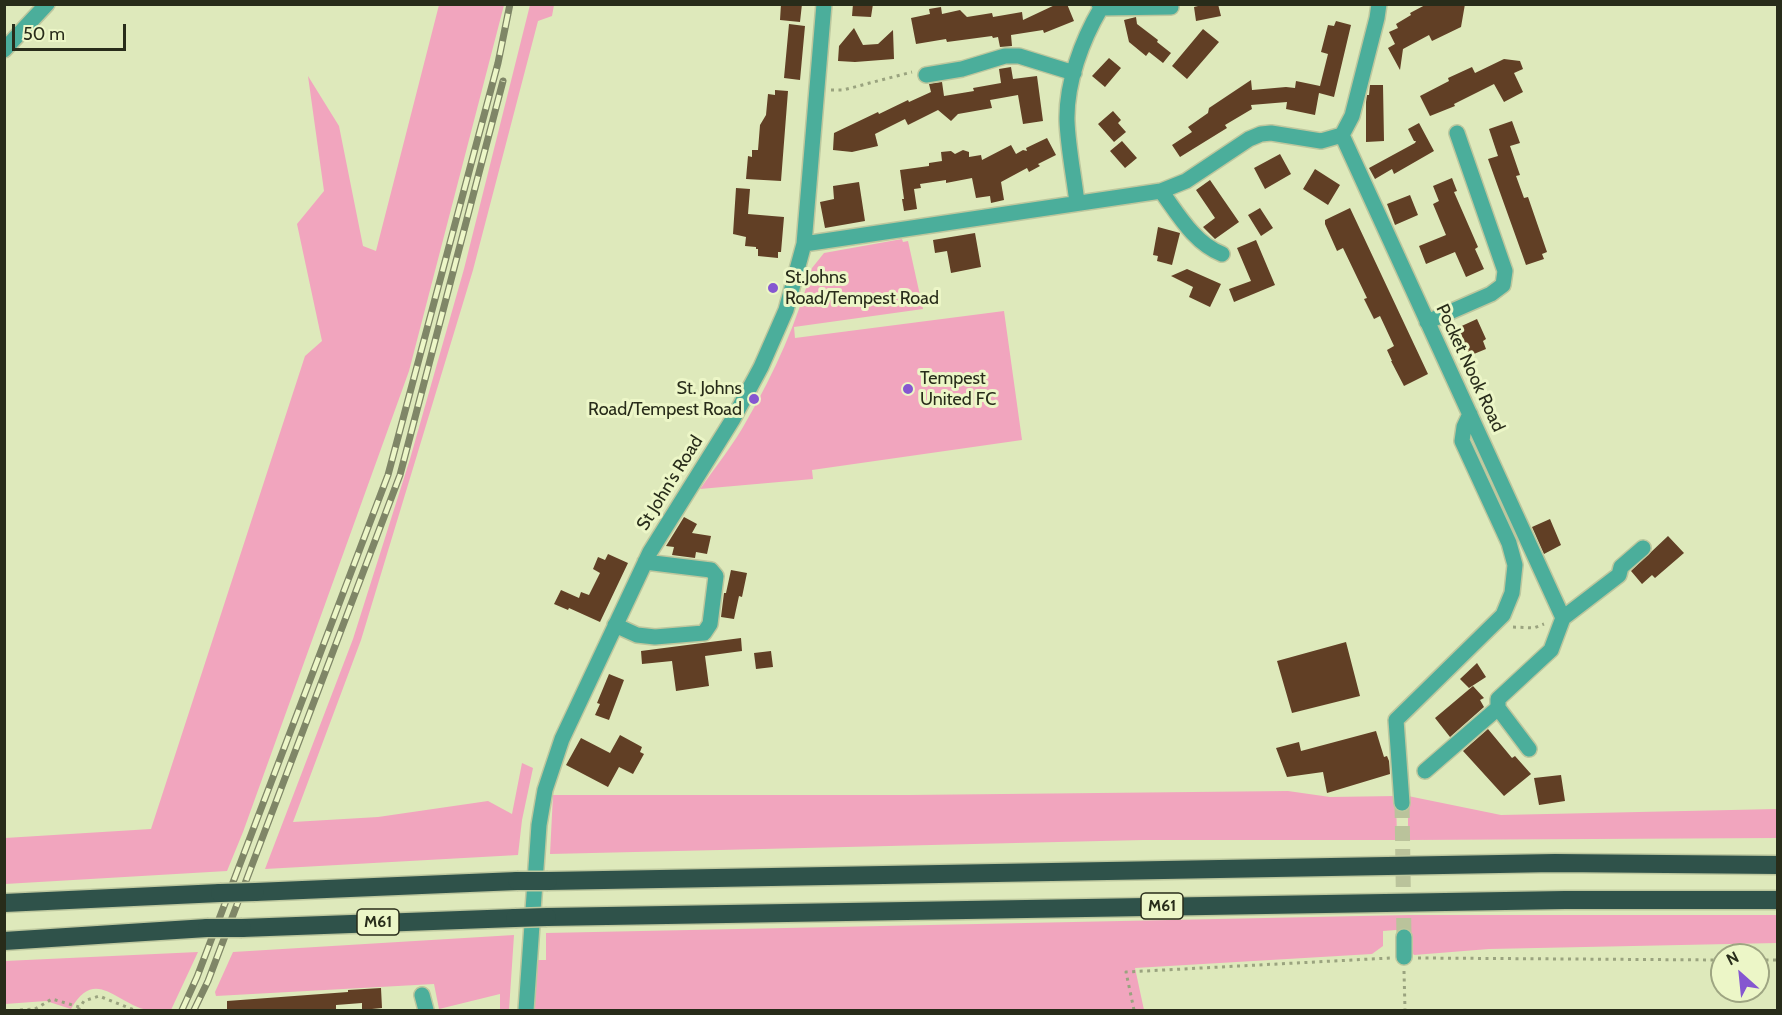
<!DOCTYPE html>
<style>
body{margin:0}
#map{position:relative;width:1782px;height:1015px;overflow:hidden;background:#dee9bb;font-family:Cabin,sans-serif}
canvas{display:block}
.frame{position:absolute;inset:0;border:6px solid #282c1a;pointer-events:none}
.north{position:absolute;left:1710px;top:943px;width:60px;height:60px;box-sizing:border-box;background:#ecf6c7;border:2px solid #9ea582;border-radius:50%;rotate:333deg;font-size:16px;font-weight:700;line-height:24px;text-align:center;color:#282c1a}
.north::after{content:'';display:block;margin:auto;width:21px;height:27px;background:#8557d0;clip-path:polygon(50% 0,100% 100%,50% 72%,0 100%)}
.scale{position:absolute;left:12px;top:24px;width:114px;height:27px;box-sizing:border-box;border:3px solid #282c1a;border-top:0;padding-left:8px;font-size:18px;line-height:21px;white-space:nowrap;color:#282c1a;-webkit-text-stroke:4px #ecf6c7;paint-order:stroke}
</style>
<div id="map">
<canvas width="1782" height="1015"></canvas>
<div class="frame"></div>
<div class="north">N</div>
<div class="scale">50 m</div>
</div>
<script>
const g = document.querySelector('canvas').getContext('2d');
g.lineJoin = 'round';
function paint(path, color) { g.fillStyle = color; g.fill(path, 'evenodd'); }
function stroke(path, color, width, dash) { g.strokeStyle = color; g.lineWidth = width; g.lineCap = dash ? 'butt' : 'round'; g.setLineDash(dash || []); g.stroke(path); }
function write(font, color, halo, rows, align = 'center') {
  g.font = font + ' Cabin,sans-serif'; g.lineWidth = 6; g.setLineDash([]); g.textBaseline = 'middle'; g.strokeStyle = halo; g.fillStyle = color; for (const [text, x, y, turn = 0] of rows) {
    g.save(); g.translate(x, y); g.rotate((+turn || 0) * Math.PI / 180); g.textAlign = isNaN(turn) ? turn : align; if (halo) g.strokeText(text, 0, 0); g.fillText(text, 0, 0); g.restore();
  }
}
paint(new Path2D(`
 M439,5H504L409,371L243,832L227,871L5,884V838L151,829L305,356L322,341L297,224L324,191L308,76L339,126L363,246L376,251Z
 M530,5H554L552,16L538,21L473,270L361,640L293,822L378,817L488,801L512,814L522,763L533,768L522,820L518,855L265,869L353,639L410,459L464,269Z
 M902,239L903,242L908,241L923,309L794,327L795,338L1004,311L1022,440L812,470L813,479L700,489C716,466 734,444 747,420C775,372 797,322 812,268L824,253Z
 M1288,791L1330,797L1396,796L1397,840H1143L550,854L553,795H909Z
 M1408,796L1501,815L1777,809V838L1408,840Z
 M1409,915H1777V943L1489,949L1414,955L1409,949V929L1383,931V946L1372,954L1135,968L1144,1010H534L537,960H546V933Z
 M514,935L509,1010H500V994L439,1009L434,984L216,996L215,992L233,952Z
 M198,952L171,1010C163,1011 154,1012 147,1010C117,1004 95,966 71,1009L46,1001L5,1004V961Z`), '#f1a5be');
paint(new Path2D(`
 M781,4H802L800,22L780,20Z
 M853,4H873L871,17L852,16Z
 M1057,4H1067L1074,21L1044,33L1043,30L1011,35L1012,46L1000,47L998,37L993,38L992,36L947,42L946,39L916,44L911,18L930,14L929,9L941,7L942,14L960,10L967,17L992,13L993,17L1022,12L1023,20Z
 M1206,4H1218L1221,16L1196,21L1194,7Z
 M1427,4H1465L1461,27L1432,41L1429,35L1403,49L1400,70L1388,48L1395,44L1389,32L1398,28L1396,24L1411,15L1410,13Z
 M1136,17L1137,24L1158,40L1157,42L1171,53L1163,63L1149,52L1146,56L1129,42L1124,20Z
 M1336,21L1351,25L1334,97L1319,93L1315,115L1286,109L1287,102L1251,105L1252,109L1225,125L1227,128L1180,157L1172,145L1192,132L1188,127L1208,113L1209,108L1251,80L1252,90L1286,87L1295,88L1296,81L1320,86L1328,54L1321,52L1328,25L1334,26Z
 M789,24L805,26L800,80L784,78Z
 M854,28L863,45L878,44L893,30L894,59L855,62L838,61L839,46Z
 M1203,29L1219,42L1187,79L1172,66Z
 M1109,58L1121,68L1105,87L1092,76Z
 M1504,59L1520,61L1523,69L1514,73L1523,92L1504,102L1494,84L1454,104L1455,106L1430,116L1420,96L1449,81L1448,78L1472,67L1475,73Z
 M1011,67L1013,79L1037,76L1043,121L1023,124L1018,95L990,100L992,108L958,114L951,121L938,110L908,125L905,119L875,134L878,146L852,152L833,150L834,133L878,112L879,114L908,100L909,102L931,92L929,84L942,82L944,96L974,91L973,88L1001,83L999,69Z
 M1370,85H1383L1384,141L1366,142V102L1367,95H1369Z
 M775,90L788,91L781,181L746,179L748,156L752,157V150H758L760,125L766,115L768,94L775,95Z
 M1113,111L1121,120L1118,123L1126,132L1114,142L1098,124Z
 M1512,121L1520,143L1510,146L1520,175L1516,176L1524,198L1528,197L1547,252L1542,254L1544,259L1526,265L1488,159L1498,156L1489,129Z
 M1419,123L1434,151L1394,174L1392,169L1375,179L1369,168L1415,143L1416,141H1414L1408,129Z
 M1047,138L1056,155L1038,164L1040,166L1029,172L1027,168L1001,182L1004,200L991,203L990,196L976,198L972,178L946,183V180L920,184L921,188L914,189L917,209L904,211L902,199H904L900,170L929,166V163L942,161L941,152L951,151L955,154L963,150L969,152V157L981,155L982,160L1011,145L1016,154L1023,150L1027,151L1026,148Z
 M1122,141L1137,158L1125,168L1110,151Z
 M1280,154L1291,174L1265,189L1254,168Z
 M1315,169L1340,185L1328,205L1303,189Z
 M1452,178L1457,191L1454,192L1478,247L1475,249L1484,269L1466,277L1455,252L1426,264L1419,246L1446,235L1433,204L1439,201L1433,186Z
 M1210,180L1239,222L1215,239L1203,227L1215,218L1196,190Z
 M859,182L865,221L825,228L820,202L834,199L833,186Z
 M736,188L750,189L748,214L784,217L781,252H778V258L758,256V249H756V247L745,246L746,237L733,234Z
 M1410,195L1418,215L1395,225L1387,204Z
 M1260,208L1273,228L1261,236L1248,215Z
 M1350,208L1428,374L1404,386L1391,361H1392L1387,350L1394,346L1380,316L1374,319L1364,299L1367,298L1343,248L1337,251L1325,224V220Z
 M1158,227L1180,233L1172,265L1157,261L1158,256L1153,255Z
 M975,233L981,267L951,273L947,251L935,253L933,240Z
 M1256,240L1275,285L1234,302L1229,289L1251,281L1237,248Z
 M1187,269L1221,284L1210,307L1189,297L1193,287L1171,276Z
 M1477,319L1486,339L1483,341L1486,349L1469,356L1455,329Z
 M684,517L697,524L692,533L711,536L707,554L696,552L695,558L672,555L674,547L666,546Z
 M1550,519L1561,545L1544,554L1532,527Z
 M1668,536L1684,553L1655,578L1652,575L1642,584L1631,571Z
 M608,554L628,563L600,622L569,608L568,610L554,604L561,590L579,598L581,592L589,595L600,573L593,569L598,557L605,560Z
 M731,570L747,573L742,597L739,596L734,619L721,617L724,593H726Z
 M741,638L742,651L705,656L709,686L676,691L672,661L642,664L641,651Z
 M1346,642L1360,696L1292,713L1277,661Z
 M771,651L773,667L756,669L754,653Z
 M1477,663L1486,677L1469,688L1460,679Z
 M609,674L624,680L609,720L595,715L600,704L597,703Z
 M1473,686L1484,698L1480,700L1484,707L1450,737L1435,718Z
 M1488,729L1512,758L1515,756L1531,774L1504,796L1463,751Z
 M1376,731L1384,757L1387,756L1389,761L1390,774L1327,793L1323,772L1287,777L1276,748L1299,742L1301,751Z
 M620,735L642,747L640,752L644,754L633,774L619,767L608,787L566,765L581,738L610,753Z
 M1561,775L1565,801L1539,805L1534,778Z
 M381,988L382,1008L362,1010V1003L336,1005V1011H227V1001L348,992V990Z`), '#613f25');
stroke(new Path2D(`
 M1402,803L1404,937`), '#bac39b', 15, [15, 8]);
const minor = new Path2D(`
 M1101,8L1171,7
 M4,50L47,4
 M926,75L962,69L1005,56H1019L1074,73
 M1342,135L1563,618
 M1161,191C1178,214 1194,243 1222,254
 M1077,203C1074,176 1068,148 1067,121C1066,83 1082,40 1101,8L1099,4
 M804,244L1161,191L1186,181L1249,139L1261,134L1271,133L1321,141L1342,135L1352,116L1377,18L1379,4
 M1427,322L1491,294L1503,285L1505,271L1457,133
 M615,625L637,635L655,637L704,633L710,624L716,576L711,570L645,562
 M1529,749L1498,708V699L1551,650L1563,618L1619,575L1621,567L1643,548
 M1425,771L1498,708
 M1402,803L1396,720L1503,615L1512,593L1515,565L1509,543L1462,441L1464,427L1470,414
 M1404,937V957
 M422,995L426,1010
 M526,1010L539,825L545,790L562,739L650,552L733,419L761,367L786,310L804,244L824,4`);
const highway = new Path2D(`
 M548,881L1555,863L1778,865
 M255,892L517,881
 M4,903L220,893
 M547,917L1565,900H1778
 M242,928L515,918
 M4,941L207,928`);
stroke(minor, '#bdc79e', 18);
stroke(highway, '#bdc79e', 21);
stroke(new Path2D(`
 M831,90H843L912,72
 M1513,627L1534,628L1544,624
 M1418,958L1722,960
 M1758,960H1778
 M1404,971L1405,1010
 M20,1010L35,1009L52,999L79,1007
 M78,1010L84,1001L99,996L134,1010
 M1134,1010L1126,972L1390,958`), '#9aa37f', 3, [3, 4.5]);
stroke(minor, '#4bae9b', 15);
stroke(highway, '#2f524a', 18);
const rail = new Path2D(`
 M182,1010L197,977L388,475L498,63L510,4
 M194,1010L208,981L400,475L503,81`);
stroke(rail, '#7f8667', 7);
stroke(rail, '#ecf6c7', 4.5, [14]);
const highwayBridge = new Path2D(`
 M517,881H548
 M220,893L255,892
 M515,918L547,917
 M207,928H242`);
stroke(highwayBridge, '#bdc79e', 21, []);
stroke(highwayBridge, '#2f524a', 18);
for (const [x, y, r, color] of [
 [773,288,6,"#8557d0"],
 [908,389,6,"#8557d0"],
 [754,399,6,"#8557d0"]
]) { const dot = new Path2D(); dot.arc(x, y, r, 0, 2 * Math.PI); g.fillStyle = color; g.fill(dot); stroke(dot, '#ecf6c7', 2); }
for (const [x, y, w] of [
 [1162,906,42],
 [378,922,42]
]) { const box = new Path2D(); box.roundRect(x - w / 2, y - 13, w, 26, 4.5); g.fillStyle = '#ecf6c7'; g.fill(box); stroke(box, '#282c1a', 1.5); }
write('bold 16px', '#282c1a', null, [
 ["M61",1162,906],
 ["M61",378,922]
]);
write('18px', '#282c1a', '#ecf6c7', [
 ["St.Johns",785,278],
 ["Road/Tempest Road",785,299],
 ["Tempest",920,379],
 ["United FC",920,400],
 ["St. Johns",742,389,"right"],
 ["Road/Tempest Road",742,410,"right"]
], 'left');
write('18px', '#282c1a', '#ecf6c7', [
 ["Pocket Nook Road",1470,368,65],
 ["St John's Road",670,483,-58]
]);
</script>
